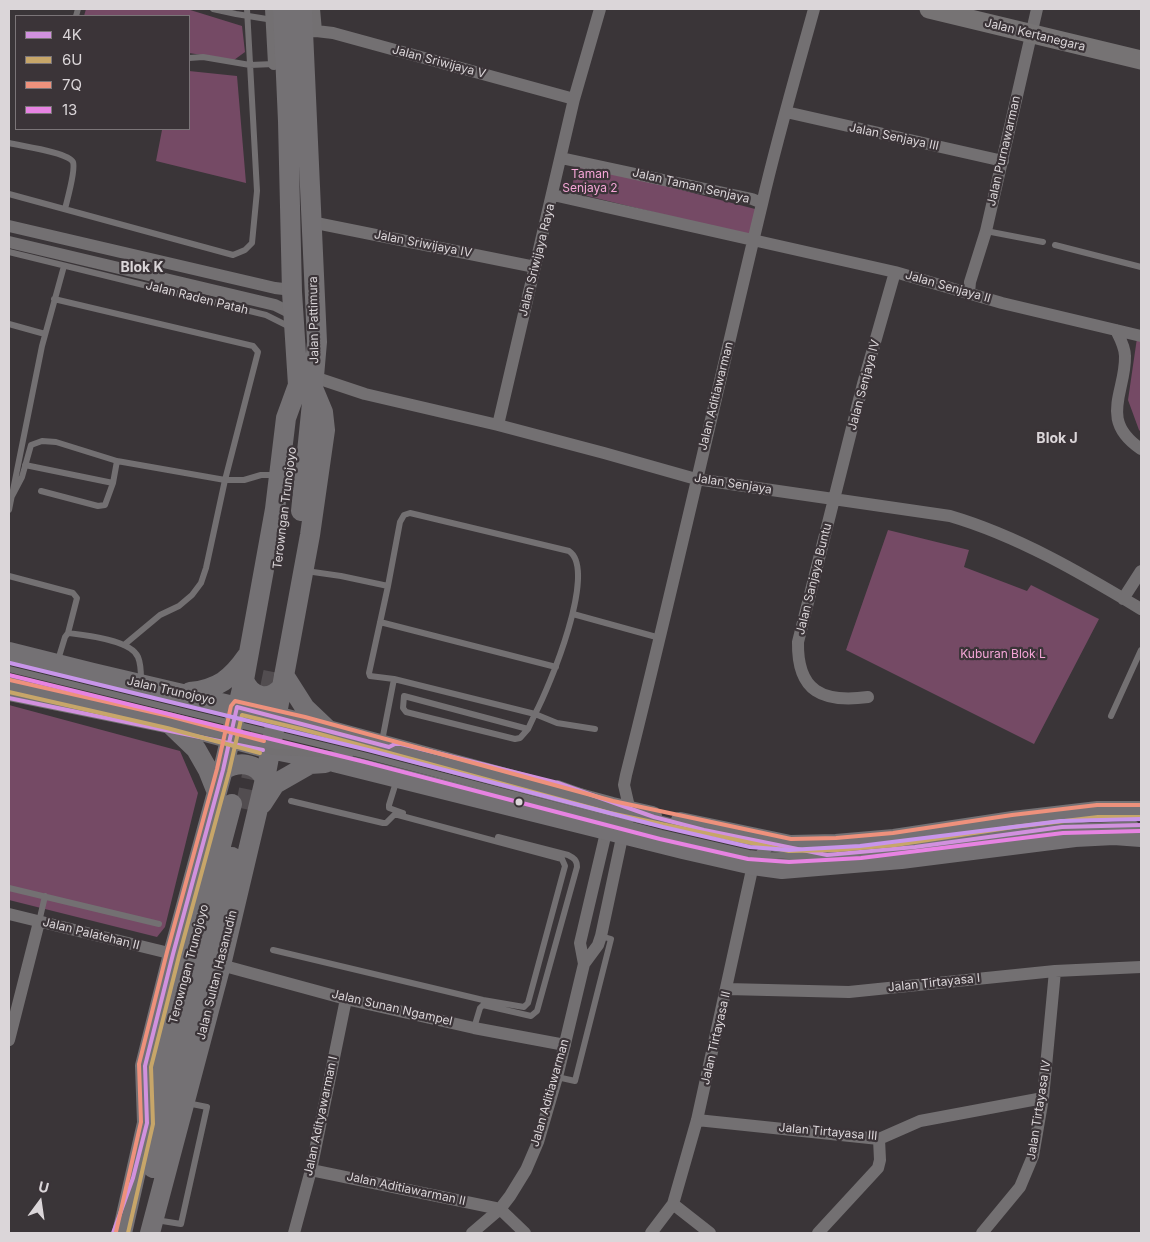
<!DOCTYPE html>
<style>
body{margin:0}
#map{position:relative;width:1150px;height:1242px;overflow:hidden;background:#3a3538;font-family:Inter,sans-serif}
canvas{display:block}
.frame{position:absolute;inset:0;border:10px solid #dbd6d9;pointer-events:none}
.legend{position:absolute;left:15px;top:15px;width:175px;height:115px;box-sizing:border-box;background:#3b3438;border:1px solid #7b7578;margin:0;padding:6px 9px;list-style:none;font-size:15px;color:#dbd6d9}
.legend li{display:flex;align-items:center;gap:10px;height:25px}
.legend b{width:25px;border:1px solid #7b7578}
.north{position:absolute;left:15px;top:1177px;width:50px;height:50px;-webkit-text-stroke:4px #3b3438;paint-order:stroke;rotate:14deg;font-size:14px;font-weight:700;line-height:20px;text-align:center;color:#dbd6d9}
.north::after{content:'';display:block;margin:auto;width:18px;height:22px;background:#dbd6d9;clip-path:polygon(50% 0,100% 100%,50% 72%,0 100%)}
</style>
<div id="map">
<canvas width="1150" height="1242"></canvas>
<div class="frame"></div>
<ul class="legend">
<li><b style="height:6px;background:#d191de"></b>4K</li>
<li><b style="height:6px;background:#c7a669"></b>6U</li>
<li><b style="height:6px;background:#ee917c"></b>7Q</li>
<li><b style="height:6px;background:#e783e2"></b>13</li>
</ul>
<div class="north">U</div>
</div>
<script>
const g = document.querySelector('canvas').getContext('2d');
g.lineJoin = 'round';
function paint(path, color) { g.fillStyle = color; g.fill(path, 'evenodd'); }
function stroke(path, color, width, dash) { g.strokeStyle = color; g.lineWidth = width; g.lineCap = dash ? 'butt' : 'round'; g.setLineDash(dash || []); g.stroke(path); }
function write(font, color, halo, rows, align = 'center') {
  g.font = font + ' Inter,sans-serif'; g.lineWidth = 4.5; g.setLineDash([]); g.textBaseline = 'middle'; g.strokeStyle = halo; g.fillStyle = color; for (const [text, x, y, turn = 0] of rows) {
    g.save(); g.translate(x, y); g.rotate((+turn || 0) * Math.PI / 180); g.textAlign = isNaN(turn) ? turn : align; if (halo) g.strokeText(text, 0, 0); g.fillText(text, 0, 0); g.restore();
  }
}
paint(new Path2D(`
 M86,9H187L242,26L245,52L234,60L189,53V16H84Z
 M189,71L237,76L246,183L156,161L162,130L159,129H189Z
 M577,163L759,210L751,236L571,192Z
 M1137,338L1141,340V432L1139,430L1128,400Z
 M888,530L969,550L964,567L1027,591L1031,585L1099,619L1034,744L846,650Z
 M9,705L180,751L198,793L165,927L157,937L9,900Z`), '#754a65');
stroke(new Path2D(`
 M245,809L275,664`), '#524d50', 20, [20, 10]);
stroke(new Path2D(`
 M213,9L236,14L273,20
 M76,16L78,9
 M189,58L203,57L250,65L274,64
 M9,143C20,146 68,152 73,162C76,170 67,200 65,209
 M9,194L233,255L245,250L252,243L257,191L247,9
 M986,231L1043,242
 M1055,245L1141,267
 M9,252L266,315L290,327
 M54,299L253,346L258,352L225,480L206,568L201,583L192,595L179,606L160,615L124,645
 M9,324L45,334
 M25,465L113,483
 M41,491L98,506L105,505L113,483L117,461
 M12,496L22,477L31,445L42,441L56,442L117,461L225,480H244L261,475H276
 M9,510L42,346L64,266
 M306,571L341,576L388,586L400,522L404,515L410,513L569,551C598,570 549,688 535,714L394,679L382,741
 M9,576L73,593L77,598L68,633
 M388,586L369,673L370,676L394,679
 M573,614L660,638
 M380,622L556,667
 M58,660L65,637L68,633C85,635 131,640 138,657C141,664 141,673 141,680
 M1111,716L1141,650
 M528,729L404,696L403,708L406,712L515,739L520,738L528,729L535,714L557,723L595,729
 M397,779L389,805V808L403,813
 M9,888L159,924
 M39,922L45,896
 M273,950L483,1000L524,1007L528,1003L565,866L562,859L398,815H394L386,823H383L291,801
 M474,1028L480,1008L483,1005L531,1016L537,1011L577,867C577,860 574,858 568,855L498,837
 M557,1077L575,1081L611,939L601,936
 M156,1220L181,1224L207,1107L187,1103`), '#737072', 6);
stroke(new Path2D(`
 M271,9L274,64
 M314,9L316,31
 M303,32L316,31L333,33L574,99
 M786,112L1003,161
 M561,158L752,199L762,203
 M553,195L895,272L1002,303L1141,336
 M311,222L535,267
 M9,226L275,288L292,290
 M9,242L275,305L293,314
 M969,293L970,282L986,231L1037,9
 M1116,330C1120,338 1125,347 1125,356C1126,392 1098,420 1141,449
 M314,377L365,394L498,425L604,453L696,479L950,516C1018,536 1081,573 1141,609
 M498,425L574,99L600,9
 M1123,599L1141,571
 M868,697C823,703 797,692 798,642L863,384L895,272
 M9,914L173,954
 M584,964L580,943L608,824
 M221,965L346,999L474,1028L565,1045
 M727,989L849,992L1055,971L1141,967
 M9,1040L39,922
 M697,1120L879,1139L920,1121L1043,1098
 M311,1170L500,1209L525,1233
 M673,1204L710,1233
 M294,1233L311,1170L346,999
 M472,1233L500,1209L510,1196L526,1170L538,1142L557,1077L584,964L598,945L601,936L621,842L630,811L624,785L626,775C674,585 716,394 762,204C777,139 796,74 814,9
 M651,1233L673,1204L697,1120L753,865L772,841
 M818,1233L878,1168L880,1160L879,1139
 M982,1233L1020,1187L1033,1156L1043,1098L1055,971`), '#737072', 12);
stroke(new Path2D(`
 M929,9L1141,60`), '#767374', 19);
stroke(new Path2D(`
 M301,511L313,393
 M9,652L93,673L276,716L612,807L652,816
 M284,675L305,708L326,728
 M244,680C251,697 268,702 281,688
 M9,686L168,722L270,749L334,762L683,849L753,865L782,869L901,859L1075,837L1114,835L1141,837
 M190,692C218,689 231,679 247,656
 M171,725L196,749L208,770L216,790
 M223,770C239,761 256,762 265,779
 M262,804L275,784L310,764L325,763
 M680,822L790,845L836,844L894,839L1013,821L1098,811H1141
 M152,1105L232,804
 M153,1168L178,1060L232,857
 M122,1233L147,1123L145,1066L173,954L223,770L244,680L275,509L286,418L298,385L292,292L288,121L283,9
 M150,1233L221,965L265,779L310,535L325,430L323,412L313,388L317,342L302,9`), '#747174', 20);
stroke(new Path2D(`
 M9,669L367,756L662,833L749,853L768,855L789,856L861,852L1062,827L1135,824
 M9,698L274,752L350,755
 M558,783L654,817L746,840L815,852`), '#737072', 6);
stroke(new Path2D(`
 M9,698L263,750
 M113,1233L133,1178L147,1123L145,1066L173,954L223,770L237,707L389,747L395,744H401L558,783L654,817L704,830L827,855L915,847L1062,827L1141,825`), '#d191de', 4);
stroke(new Path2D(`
 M9,692L167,728L260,753
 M128,1233L153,1124L151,1067L179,956L229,772L242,715L301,729L610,813L789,851L837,850L895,845L1014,827L1098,817H1141`), '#c7a669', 4);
stroke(new Path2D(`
 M10,680L169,716L264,741
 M116,1232L141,1122L139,1064L167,952L217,769L231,706L235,701L305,717L613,801L791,839L836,838L893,833L1012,815L1097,805H1141`), '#ee917c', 4);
stroke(new Path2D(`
 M9,675L365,762L660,839L748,859L789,862L861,858L1063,833L1140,831`), '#e783e2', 4);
stroke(new Path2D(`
 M10,663L368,750L663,827L750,847L789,850L860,846L1061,821L1141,819`), '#c895ea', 4);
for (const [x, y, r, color] of [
 [519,802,4.5,"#dbd6d9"]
]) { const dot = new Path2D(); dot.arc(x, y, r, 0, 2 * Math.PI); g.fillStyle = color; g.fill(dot); stroke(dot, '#3b3438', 2); }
write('12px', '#dbd6d9', '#3b3438', [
 ["Jalan Kertanegara",1035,35,14],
 ["Jalan Sriwijaya V",439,62,15],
 ["Jalan Senjaya III",894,137,12],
 ["Jalan Purnawarman",1004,151,-77],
 ["Jalan Taman Senjaya",691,186,13],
 ["Jalan Sriwijaya IV",423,244,11],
 ["Jalan Sriwijaya Raya",537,260,-76],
 ["Jalan Senjaya II",948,287,16],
 ["Jalan Raden Patah",197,298,14],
 ["Jalan Pattimura",314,320,-91],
 ["Jalan Senjaya IV",864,385,-75],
 ["Jalan Aditiawarman",716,396,-76],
 ["Jalan Senjaya",733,484,9],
 ["Terowngan Trunojoyo",285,508,-83],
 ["Jalan Sanjaya Buntu",814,579,-76],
 ["Jalan Trunojoyo",171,691,13],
 ["Jalan Palatehan II",91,934,14],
 ["Terowngan Trunojoyo",189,964,-75],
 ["Jalan Sultan Hasanudin",217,975,-76],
 ["Jalan Tirtayasa I",934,983,-6],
 ["Jalan Sunan Ngampel",392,1008,13],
 ["Jalan Tirtayasa II",716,1038,-77],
 ["Jalan Aditiawarman",550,1093,-74],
 ["Jalan Tirtayasa IV",1039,1110,-81],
 ["Jalan Adityawarman I",321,1116,-78],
 ["Jalan Tirtayasa III",828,1132,5],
 ["Jalan Aditiawarman II",406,1189,12]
]);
write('12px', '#f5a6d7', '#3b3438', [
 ["Taman",590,174],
 ["Senjaya 2",590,188],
 ["Kuburan Blok L",1003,654]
]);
write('bold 14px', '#dbd6d9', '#3b3438', [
 ["Blok K",142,268],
 ["Blok J",1057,439]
]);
</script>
